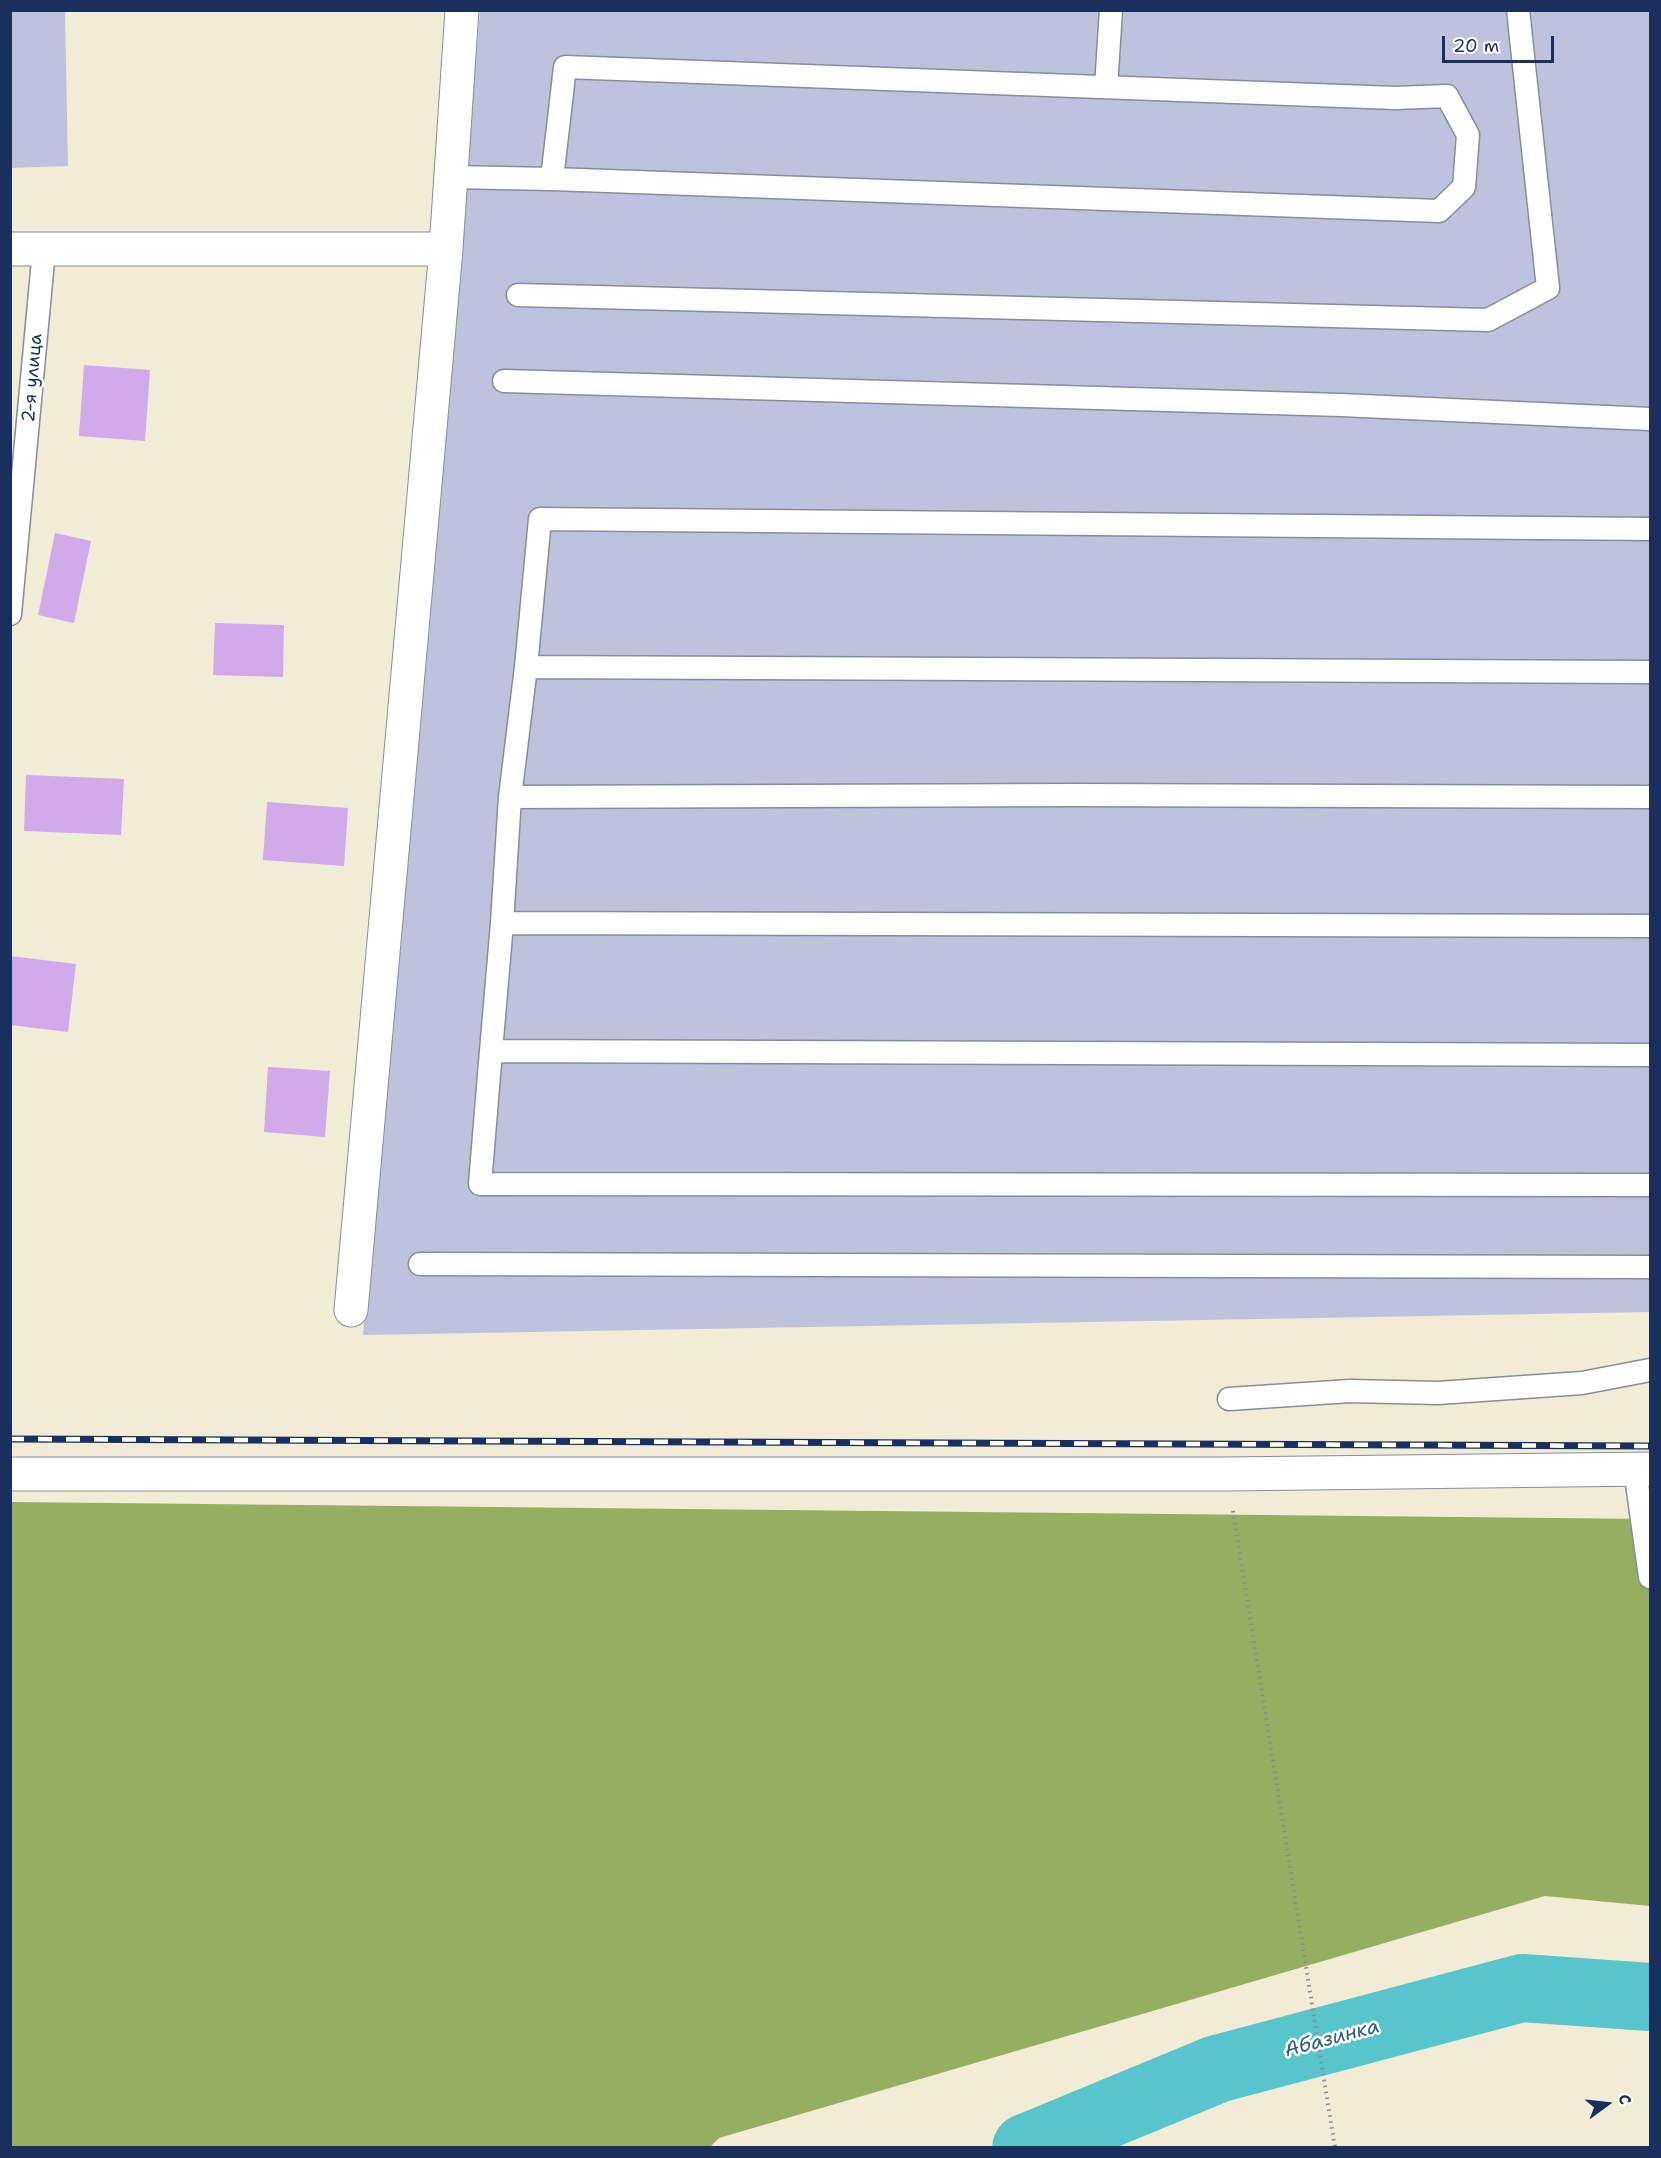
<!DOCTYPE html>
<meta charset="utf-8">
<style>
body{margin:0}
#map{position:relative;width:1661px;height:2158px;overflow:hidden;background:#f0ecd6;font-family:"Shantell Sans",sans-serif}
canvas{display:block}
.frame{position:absolute;inset:0;border:12px solid #1b2f5e;pointer-events:none}
.north{position:absolute;left:1577px;top:2074px;width:60px;height:60px;-webkit-text-stroke:4px #fff;paint-order:stroke;rotate:75deg;font-size:16px;font-weight:700;line-height:24px;text-align:center;color:#1b2f5e}
.north::after{content:'';display:block;margin:auto;width:21px;height:27px;background:#1b2f5e;clip-path:polygon(50% 0,100% 100%,50% 72%,0 100%)}
.scale{position:absolute;left:1442px;top:36px;width:112px;height:27px;box-sizing:border-box;border:3px solid #1b2f5e;border-top:0;padding-left:8px;font-size:18px;line-height:21px;white-space:nowrap;color:#1b2f5e;-webkit-text-stroke:4px #fff;paint-order:stroke}
</style>
<div id="map">
<canvas width="1661" height="2158"></canvas>
<div class="frame"></div>
<div class="north">С</div>
<div class="scale">20 m</div>
</div>
<script>
const g = document.querySelector('canvas').getContext('2d');
g.lineJoin = 'round';
function paint(path, color) { g.fillStyle = color; g.fill(path, 'evenodd'); }
function stroke(path, color, width, dash) { g.strokeStyle = color; g.lineWidth = width; g.lineCap = dash ? 'butt' : 'round'; g.setLineDash(dash || []); g.stroke(path); }
function write(font, color, halo, rows, align = 'center') {
  g.font = font + ' "Shantell Sans",sans-serif'; g.lineWidth = 5; g.setLineDash([]); g.textBaseline = 'middle'; g.strokeStyle = halo; g.fillStyle = color; for (const [text, x, y, turn = 0] of rows) {
    g.save(); g.translate(x, y); g.rotate((+turn || 0) * Math.PI / 180); g.textAlign = isNaN(turn) ? turn : align; if (halo) g.strokeText(text, 0, 0); g.fillText(text, 0, 0); g.restore();
  }
}
paint(new Path2D(`
 M10,11H65L68,166L11,168Z
 M480,11H1650V1312L363,1335Z`), '#bfc2dd');
paint(new Path2D(`
 M11,1502L1650,1519V1906L1545,1896L719,2138L710,2147L11,2148Z`), '#96ae60');
stroke(new Path2D(`
 M1026,2148L1217,2069L1522,1988L1650,1997`), '#58c5cd', 68);
paint(new Path2D(`
 M84,365L150,370L145,441L79,436Z
 M55,533L91,541L74,623L38,615Z
 M215,623L284,625L283,677L213,675Z
 M26,775L124,779L121,835L24,831Z
 M267,802L348,808L344,866L263,860Z
 M10,956L76,964L68,1032L10,1025Z
 M268,1067L330,1071L325,1137L264,1132Z`), '#cfabeb');
const lane = new Path2D(`
 M565,67L1395,98L1447,96L1468,135L1464,187L1439,211L552,179Z
 M1106,87L1111,10
 M451,177L552,179
 M518,295L1488,320L1548,288L1518,10
 M504,381L1341,405L1650,419
 M1650,529L540,519L526,667L1650,672
 M10,614L44,250
 M526,667L510,797L1076,795L1650,797
 M502,923L510,797
 M491,1051L502,923L1650,926
 M1650,1055L491,1051L480,1184L1650,1185
 M420,1264L1650,1267
 M1229,1399L1350,1391L1438,1393L1582,1383L1650,1370
 M1635,1469L1650,1577`);
const street = new Path2D(`
 M10,249H446
 M351,1310L446,249L462,10
 M10,1474H1227L1650,1469`);
stroke(lane, '#868e9a', 25);
stroke(street, '#868e9a', 35);
stroke(new Path2D(`
 M1233,1511L1335,2148`), '#868e9a', 4, [1.5, 4.5]);
stroke(lane, '#fff', 22);
stroke(street, '#fff', 33);
const rail = new Path2D(`
 M10,1439L1650,1446`);
stroke(rail, '#1b2f5e', 7);
stroke(rail, '#fff', 4.5, [14]);
write('18px', '#1b2f5e', '#fff', [
 ["2-я улица",33,378,-85]
]);
write('italic 20px', '#2d5c7f', '#fff', [
 ["Абазинка",1332,2039,-15]
]);
</script>
